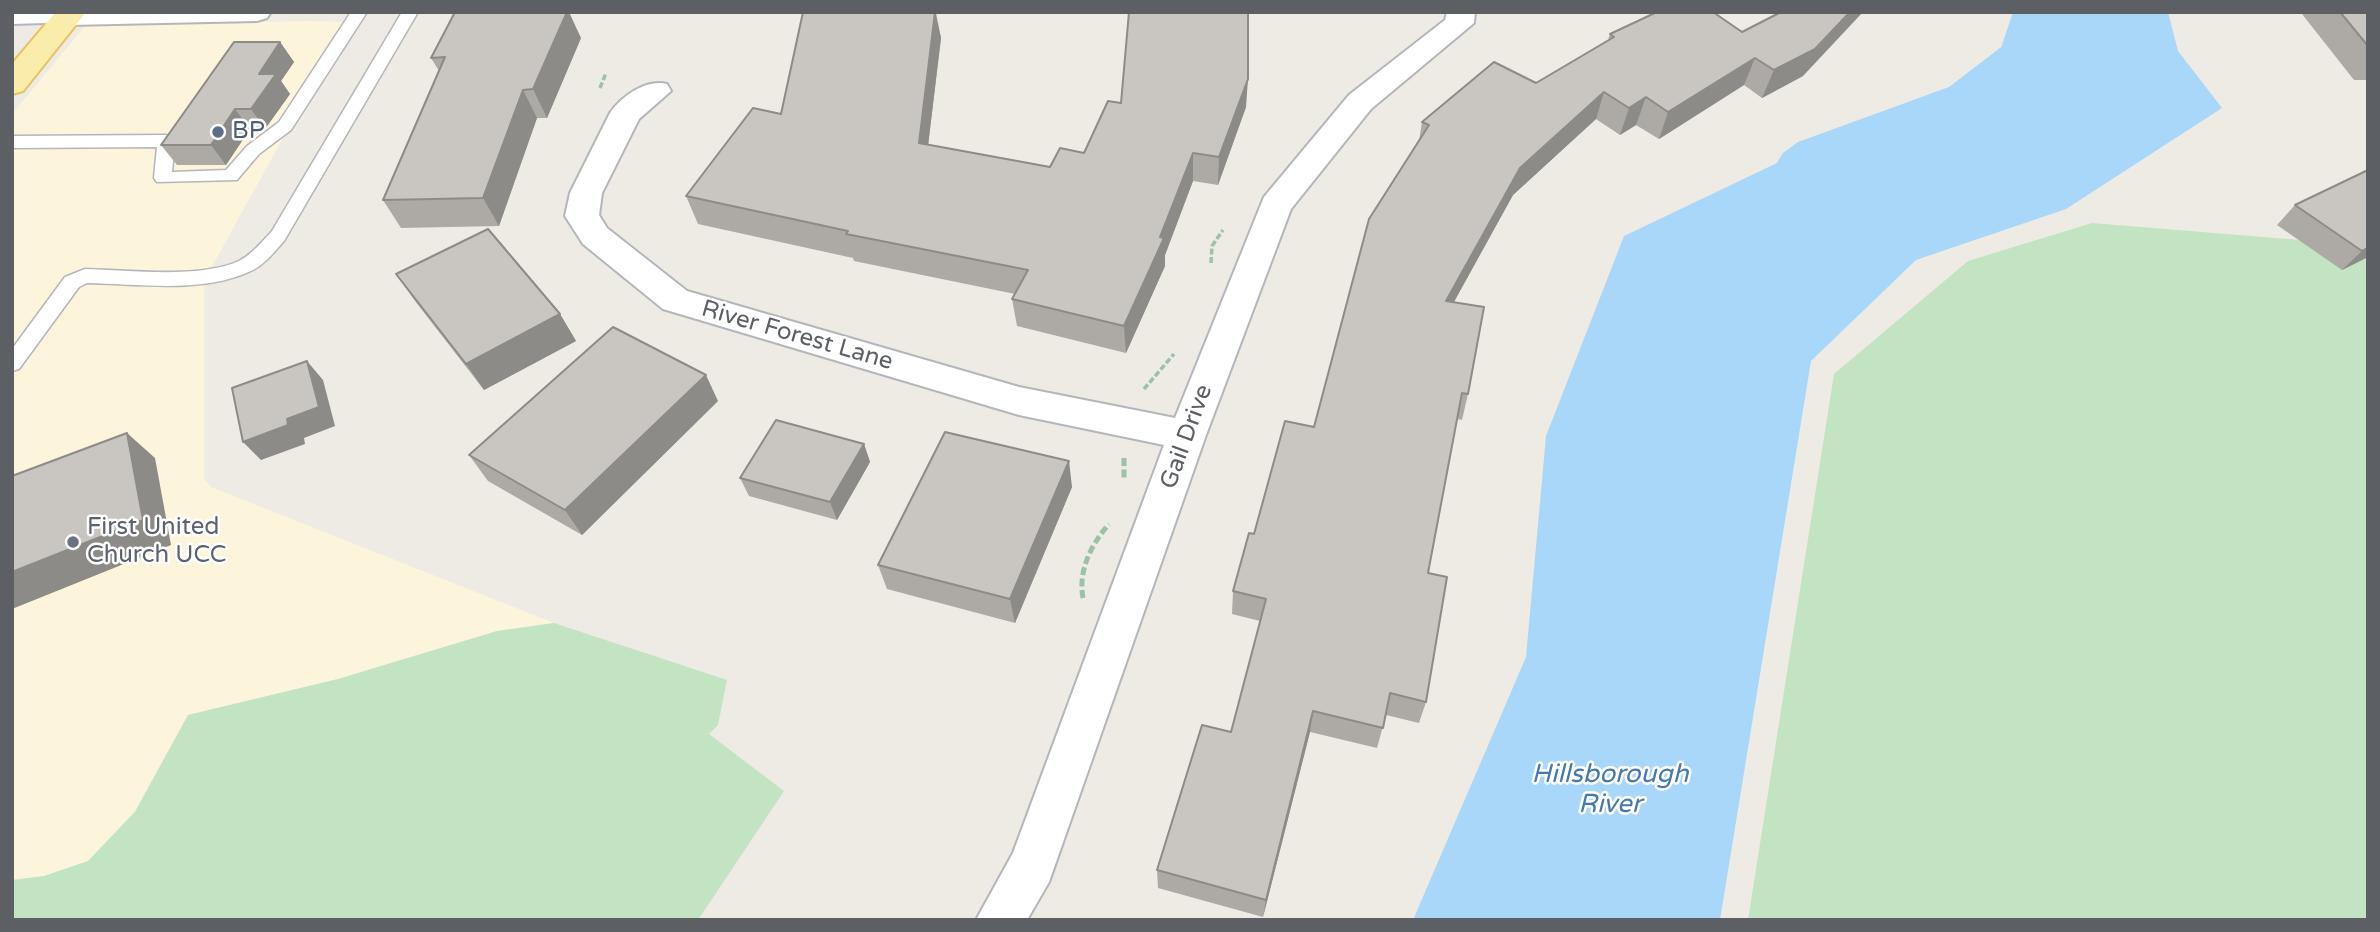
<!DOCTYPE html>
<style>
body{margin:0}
#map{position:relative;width:2380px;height:932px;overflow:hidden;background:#eeebe4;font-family:"Varela Round",sans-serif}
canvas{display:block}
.frame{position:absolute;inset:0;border:14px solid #5c6064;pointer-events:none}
</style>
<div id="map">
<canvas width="2380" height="932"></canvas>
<div class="frame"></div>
</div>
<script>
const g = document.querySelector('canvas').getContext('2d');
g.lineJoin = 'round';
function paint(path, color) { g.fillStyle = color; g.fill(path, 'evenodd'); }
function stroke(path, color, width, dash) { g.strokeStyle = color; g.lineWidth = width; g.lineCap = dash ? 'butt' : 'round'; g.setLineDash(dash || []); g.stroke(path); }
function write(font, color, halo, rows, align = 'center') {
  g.font = font + ' "Varela Round",sans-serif'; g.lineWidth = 5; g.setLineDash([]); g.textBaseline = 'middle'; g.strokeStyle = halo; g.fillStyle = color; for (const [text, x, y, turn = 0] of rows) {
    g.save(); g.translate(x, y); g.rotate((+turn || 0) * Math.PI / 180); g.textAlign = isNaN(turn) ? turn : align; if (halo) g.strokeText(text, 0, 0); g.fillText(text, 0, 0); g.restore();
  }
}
paint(new Path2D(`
 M310,21L347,22L204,281V478L211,487L554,623L497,631L338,679L188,715L134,812L88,861L44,876L12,880V114L85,26Z`), '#fcf4db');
paint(new Path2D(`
 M2092,223L2300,240L2368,252V920H1748L1834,374L1968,261Z
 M554,623L727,680L718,725L709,734L784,791L698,920H12V880L44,876L88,861L135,812L188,715L338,679L497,631Z`), '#c2e4c2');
paint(new Path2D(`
 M2013,12H2168L2178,51L2222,108L2066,209L1916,260L1811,361L1720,920H1413L1526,657L1546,436L1624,236L1842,132L1977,120Z`), '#a8d7fa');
paint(new Path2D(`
 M2047,12H2107L2109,17L2100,30L1993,115L1844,174C1821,191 1810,192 1783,185L1773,169L1783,153L1798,142L1949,87Z`), '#a8d7fa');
const service = new Path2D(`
 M351,12H367L291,130L259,154L237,180L157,182L154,178L157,147L12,148V136L166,135L175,141L172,172L226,170L247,146L279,122Z
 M402,12H418L284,241C275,251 266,263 253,270C205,294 139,284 87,283L79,287L19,369L12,371V349L65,277L85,269C129,270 199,279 239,261C252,254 262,242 272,231Z`);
const minor = new Path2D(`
 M57,12H271L267,18L257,21L69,25L59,22L55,16Z
 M1447,12H1475L1474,23L1371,109L1291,209L1206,435L1049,882L1027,920H976L1013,853L1164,445L1019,415L663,309L583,244L565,216L570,193L610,113C622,96 646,79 667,84L671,91L639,119L602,193L599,215L607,228L687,291L1019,387L1175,418L1264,197L1349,95L1445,20Z`);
const tertiary = new Path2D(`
 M12,12H81L83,16L79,22L12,24Z`);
const primary = new Path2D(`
 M56,12H86L23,91L12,94V64Z`);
stroke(service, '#b4b6ba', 3);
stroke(minor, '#b4b6ba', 4);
stroke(tertiary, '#b4b6ba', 4);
stroke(primary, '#eac261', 4);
stroke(new Path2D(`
 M600,88L606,73
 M1211,263L1212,246L1223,230
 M1144,389L1174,354`), '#9ac2a5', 3.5, [6, 2.5]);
stroke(new Path2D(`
 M1124,458V481
 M1083,598C1078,570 1091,545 1109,524`), '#9ac2a5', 5, [8, 3.5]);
paint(service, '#fff');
paint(minor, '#fff');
paint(tertiary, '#fff');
paint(primary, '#faedac');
paint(new Path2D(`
 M803,12H936L941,38L928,145L1050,167L1084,153L1121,103L1246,107L1218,185L1193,181L1165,255V266L1126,353L1017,326L1012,299L1015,294L854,261L853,258L698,224L686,196L781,114Z
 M1657,12L1803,76L1762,98L1744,85L1659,139L1636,125L1620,135L1596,119L1513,195L1454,302L1468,394L1462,420L1457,419L1428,573L1426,702L1419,723L1386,715L1377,748L1310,732L1263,917L1158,888L1157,870L1231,732L1260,621L1232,614L1233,591L1254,534L1314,427L1419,141L1422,122L1536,83L1608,40L1610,34Z
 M2303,12H2368V80H2354L2302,14Z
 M581,38L547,118H537L499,226L401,228L383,200L439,71L431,58Z
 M280,42L294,62L281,81L290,94L265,129H250L226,165H177L161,145Z
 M2368,170V257L2342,270L2277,225L2295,205Z
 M396,274L560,314L576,341L484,390L415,301Z
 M718,401L582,535L488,481L469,455Z
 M864,444L870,462L837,520L749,496L740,478Z
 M1072,487L1015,623L887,589L878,565Z`), '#adaaa6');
paint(new Path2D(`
 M567,12H569L581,38L547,118L533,89Z
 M935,12L941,38L925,171L919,143Z
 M1850,12H1863L1803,76L1762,98L1774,70Z
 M280,42L294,62L281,81L290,94L265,129L251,109L259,74Z
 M1755,58L1744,85L1659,139L1668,112Z
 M1248,79L1246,107L1218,185L1219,157Z
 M523,90L537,118L499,226L483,198Z
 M1604,92L1596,119L1513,195L1440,327L1446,301L1520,168Z
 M1646,97L1636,125L1620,135L1629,108Z
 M235,109L250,129L226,165L211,145Z
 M1193,153V181L1165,255V266L1126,353L1124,326Z
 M2368,248V257L2342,270L2362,251Z
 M560,314L576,341L484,390L466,364Z
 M307,361L323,380L335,426L304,438L305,444L261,460L243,442L287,419Z
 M706,375L718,401L582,535L565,510Z
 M127,433L155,458L171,545L12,609V572Z
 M864,444L870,462L837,520L830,502Z
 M1069,461L1072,487L1015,623L1010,599Z
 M1313,711L1310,732L1263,917L1266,900Z`), '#8d8b87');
const building = new Path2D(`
 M455,12H567L533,89L523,90L483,198L383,200L445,57L431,58Z
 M803,12H935L919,143L1050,167L1060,148L1084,153L1108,101L1121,103L1129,12H1248V79L1219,157L1193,153L1160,237L1164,238L1124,326L1012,299L1028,270L846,234L848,231L686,196L753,108L781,114Z
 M1657,12H1713L1742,32L1781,12H1850L1815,49L1774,70L1755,58L1668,112L1646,97L1629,108L1604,92L1520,168L1446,301L1484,307L1468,394L1462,393L1428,573L1447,577L1426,702L1390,693L1383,728L1313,711L1266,900L1157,870L1202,725L1231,732L1266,599L1233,591L1249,533L1254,534L1285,421L1314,427L1369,219L1429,125L1422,122L1494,62L1536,83L1614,37L1610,34Z
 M2340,12H2368V46Z
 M234,42H280L259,74H276L251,109H235L211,145H161Z
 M2368,170V248L2362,251L2295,205Z
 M488,229L560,314L466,364L396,274Z
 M613,327L706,375L565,510L469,455Z
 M307,361L319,407L287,419L288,425L243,442L232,388Z
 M776,420L864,444L830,502L740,478Z
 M945,432L1069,461L1010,599L878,565Z
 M127,433L143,520L12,572V476Z`);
paint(building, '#c9c6c1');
stroke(building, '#8d8b87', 2);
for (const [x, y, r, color] of [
 [218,132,7,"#5c6f8a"],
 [73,542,7,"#6b7280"]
]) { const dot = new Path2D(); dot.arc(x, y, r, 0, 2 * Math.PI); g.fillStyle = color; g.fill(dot); stroke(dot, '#fff', 2.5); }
write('24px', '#4e5e75', '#fff', [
 ["BP",232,132]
], 'left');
write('24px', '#5c6064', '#fff', [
 ["River Forest Lane",797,336,16],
 ["Gail Drive",1187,437,-70]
]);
write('24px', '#5b616d', '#fff', [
 ["First United",87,528],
 ["Church UCC",87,556]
], 'left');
write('italic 26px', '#4578ac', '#fff', [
 ["Hillsborough",1610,775],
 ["River",1610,805]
]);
</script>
